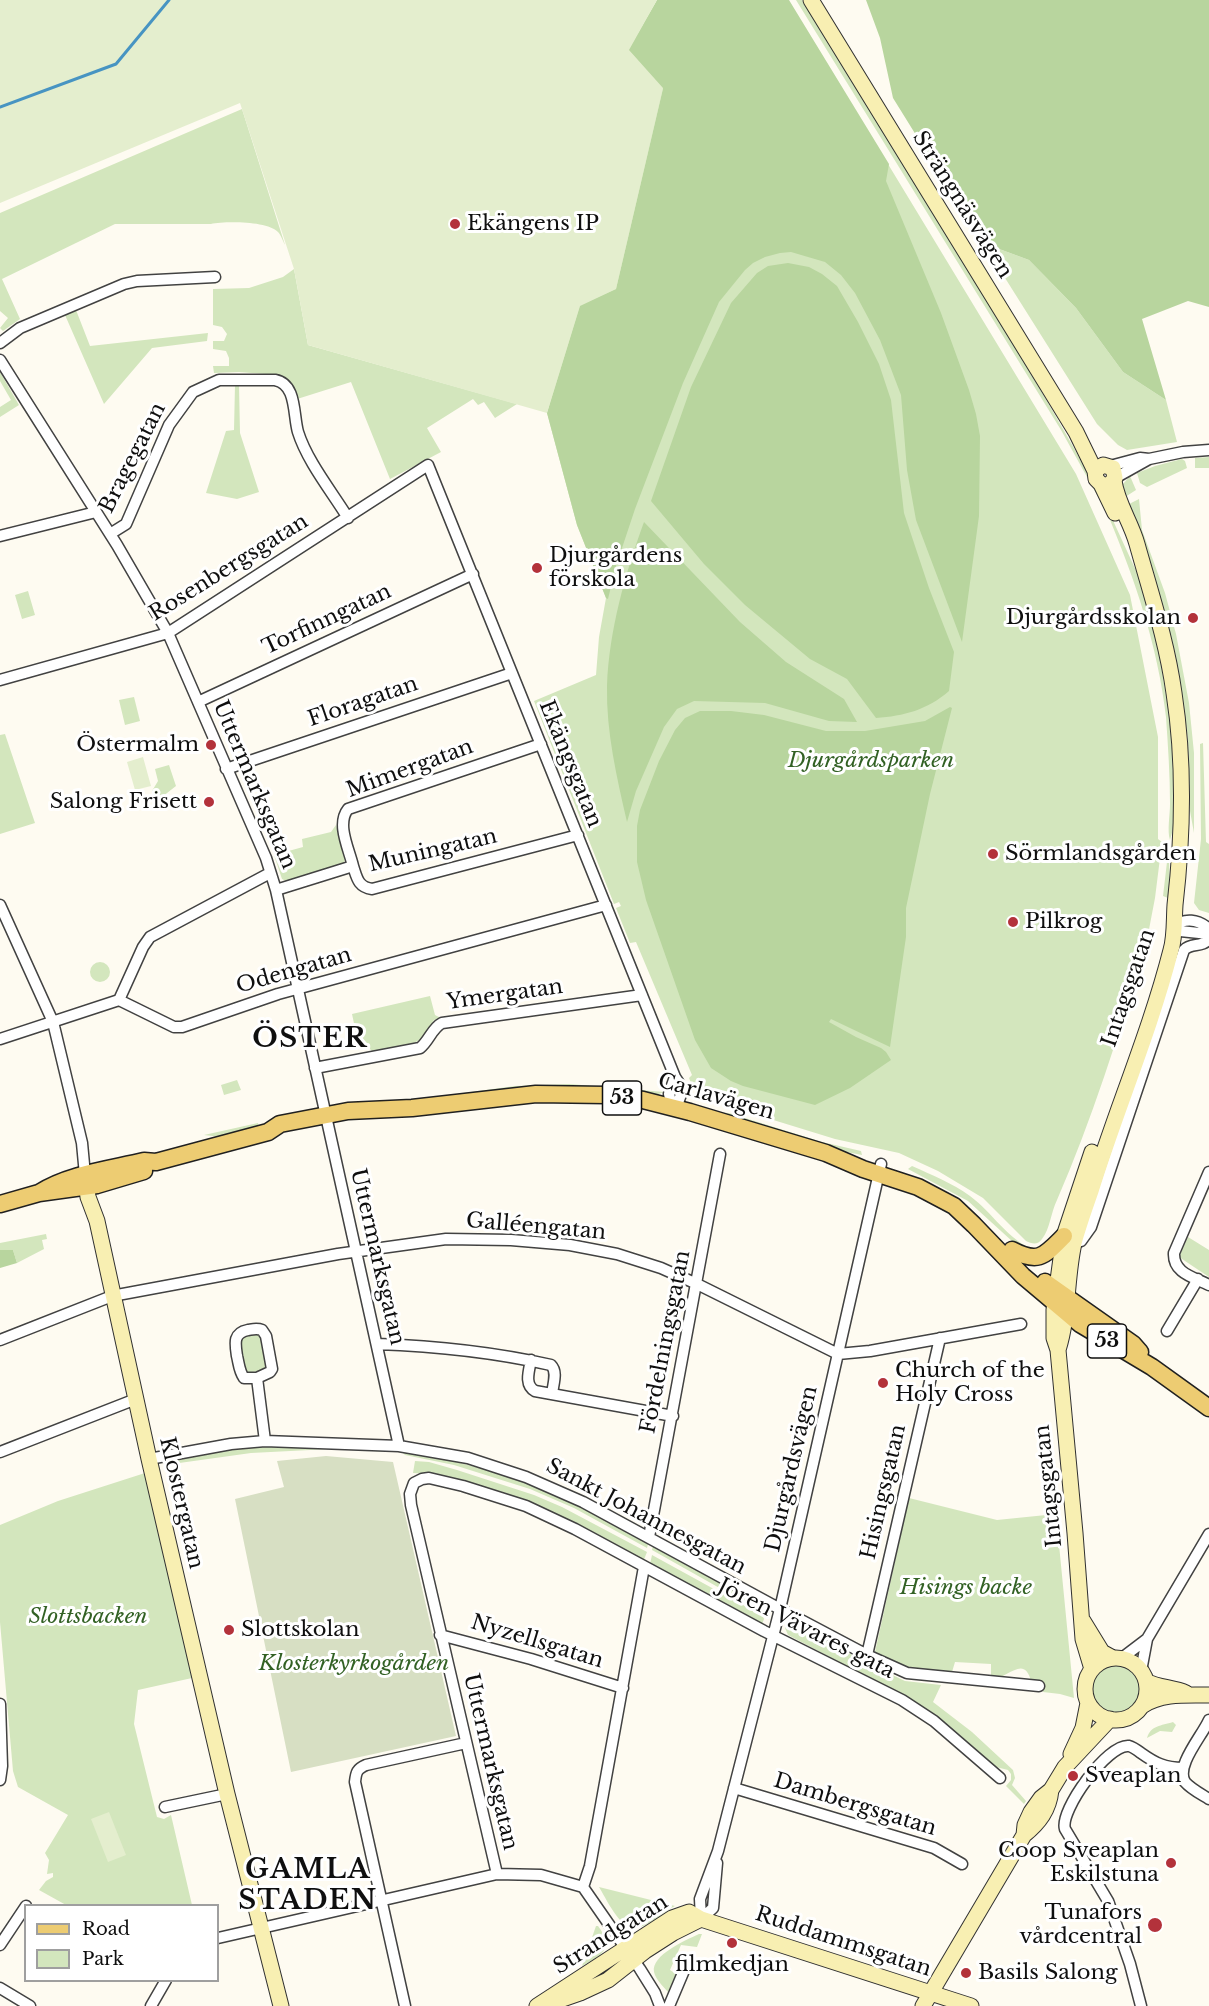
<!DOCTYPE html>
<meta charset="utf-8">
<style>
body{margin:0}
#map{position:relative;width:1209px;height:2006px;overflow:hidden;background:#fefbf1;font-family:"Libre Baskerville",serif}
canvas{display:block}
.legend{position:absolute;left:24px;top:1904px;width:195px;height:78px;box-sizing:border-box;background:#fff;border:2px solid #9f9f9f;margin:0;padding:8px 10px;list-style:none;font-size:18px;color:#0f0f0f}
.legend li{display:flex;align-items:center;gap:12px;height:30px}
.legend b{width:30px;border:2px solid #9f9f9f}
</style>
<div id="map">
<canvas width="1209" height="2006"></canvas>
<ul class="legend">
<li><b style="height:8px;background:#edcc72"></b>Road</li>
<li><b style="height:16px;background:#d3e6bd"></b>Park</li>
</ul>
</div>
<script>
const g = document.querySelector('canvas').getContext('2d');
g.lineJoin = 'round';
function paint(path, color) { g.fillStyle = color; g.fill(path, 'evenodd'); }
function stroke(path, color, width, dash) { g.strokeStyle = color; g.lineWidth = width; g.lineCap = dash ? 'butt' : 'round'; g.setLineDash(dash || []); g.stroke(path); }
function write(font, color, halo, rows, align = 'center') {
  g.font = font + ' "Libre Baskerville",serif'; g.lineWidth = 6; g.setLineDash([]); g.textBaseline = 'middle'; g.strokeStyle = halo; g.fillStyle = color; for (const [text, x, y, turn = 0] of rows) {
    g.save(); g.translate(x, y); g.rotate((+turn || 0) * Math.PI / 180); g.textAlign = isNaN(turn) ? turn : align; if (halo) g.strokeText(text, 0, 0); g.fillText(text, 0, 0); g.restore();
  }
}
paint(new Path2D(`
 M657,0L817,47L1076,474L1130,595L1158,737V839L1162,842L1155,898L1146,945L1136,950L1134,957L1144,952C1118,1036 1092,1120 1057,1200C1051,1212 1050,1229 1042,1239C1038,1245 1032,1244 1026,1241L983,1198L938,1171L899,1153L835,1139L702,1098L699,1091L694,1090L689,1078L692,1075L636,942L630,943L616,908L621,906L619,902L614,904L534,701L596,675L599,637L606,598L577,525L547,413Z
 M796,0H802C905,167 1011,333 1106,505L1103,506L1061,430Z
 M242,109L285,245C283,241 281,235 278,232C268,221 225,221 211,224H115L2,279L20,319L3,331L0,328L8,318L0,311V213Z
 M983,243L1029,260L1076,308L1123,372L1166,400L1177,442L1127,450L1118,445L1097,424Z
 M294,269L308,345L517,404L495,418L484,402L478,405L473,399L427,428L441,452L390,479L351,382L294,400L292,384L279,375L239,372L214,373L213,366H229V358L226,351L213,349V341H224L227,334L222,327L213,325V289L249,288L283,277Z
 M76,310L90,346L208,333L207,341L152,348L104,404L65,315Z
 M0,372L19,405L0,417V407L11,400L0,381Z
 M235,385H239L240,433L259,492L237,499L206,493L226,431L234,430Z
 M1209,457V468H1195V458Z
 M1182,459L1185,461L1187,468L1147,487L1140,483L1137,473L1155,466Z
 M1130,476L1136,490L1122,499L1123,484Z
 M1139,499L1142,530L1165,593L1176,634L1189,703L1194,753V833L1190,811L1188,740L1178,669L1154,575L1125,506Z
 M1110,514L1138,575L1157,642L1171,724L1175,822L1170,840C1167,831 1170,815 1170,804C1170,775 1168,746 1166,717C1158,646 1135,580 1108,515Z
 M28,591L35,615L22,619L15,595Z
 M134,697L140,721L125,725L119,700Z
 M5,734L35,823L0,834V735Z
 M1203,743L1206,842L1209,844V913L1199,910L1194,903L1201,839L1200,744Z
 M169,765L176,786L158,800L152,791L158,781L155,769Z
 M336,825L345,860L342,866L288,882L282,879L274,855L303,847L302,839L331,832Z
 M1167,862H1169L1170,883L1168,898L1163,896Z
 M90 972a10 10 0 1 1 20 0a10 10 0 1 1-20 0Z
 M430,996L435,1015L441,1018L434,1020L423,1038L414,1043L372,1051L363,1042L359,1047L352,1014Z
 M237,1080L241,1090L224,1095L221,1085Z
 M570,1084L664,1092L656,1095L398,1102L515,1086Z
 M715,1112L729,1113L822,1142L861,1151L862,1155L826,1148Z
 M258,1123L259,1128L221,1137L204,1135Z
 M912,1166C932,1175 952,1183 970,1196C992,1212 1008,1240 1034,1250L1024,1252L968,1201L908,1169Z
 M46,1234L47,1239L42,1240L44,1249L17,1263L13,1250H0V1243Z
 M1188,1237L1209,1250V1277L1179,1257Z
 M256,1334L263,1338L269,1366L266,1370L246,1373L243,1369L239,1340L244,1336Z
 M270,1444L396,1450L394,1452L330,1449L251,1453L165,1465L164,1460L213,1450Z
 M401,1451C489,1465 574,1495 648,1544L647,1548L574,1508L530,1489L454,1465L405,1455Z
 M415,1461L429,1462L457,1470L534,1495L562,1507L647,1552L643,1562L601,1538L432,1474L413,1473Z
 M145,1473L192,1678L138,1690L134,1724L157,1817L164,1819L171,1815L192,1905H66L39,1890L46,1881L53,1877V1873L47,1874L49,1860L45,1853L68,1815L18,1787L13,1771L0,1622V1525L58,1501Z
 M909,1498L997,1520L1056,1514L1074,1698L1060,1694L1043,1692L1044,1685L1031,1681C1024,1654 1008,1679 991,1679V1664L955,1662L952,1672L904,1667L875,1652Z
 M653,1545L765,1606L764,1613L652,1550Z
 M652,1555L763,1616L764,1619L761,1627L650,1564Z
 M788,1619L861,1660L905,1681L941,1685L933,1702L972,1732L1013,1770L1015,1778L1012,1785L1026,1801L1024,1804L1006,1786L1011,1780V1774L1008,1770L992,1766L960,1735L902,1695L788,1635L785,1628Z
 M1091 1690a25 25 0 1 1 50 0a25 25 0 1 1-50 0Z
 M1173,1722L1176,1725L1172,1732L1160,1731L1147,1738C1151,1725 1161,1726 1173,1722Z
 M599,1887L675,1906C663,1912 650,1925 637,1928C621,1932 606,1898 599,1887Z
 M598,1926C615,1949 602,1955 582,1966L596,1926Z
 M699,1934H702L697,1947L681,1945L670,1970L676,1974L668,1992C663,1986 656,1980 654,1972C651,1955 686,1940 699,1934Z`), '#d3e6bd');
paint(new Path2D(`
 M657,0H789L889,164L886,181L941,313L969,390L976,414L980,436L979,516L962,642L916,520L907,470L901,395L880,340L855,293L841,275L825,262L791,252L780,253L765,257L753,263L745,270L719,302L683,383L635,509L616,566L608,599L606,598L577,525L547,413L580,305L616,289L663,89L628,50Z
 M866,0H1209V307L1188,301L1142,319L1166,400L1123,372L1076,308L1029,260L983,243L893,98L880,38Z
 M788,263L809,267L822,274L837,286L858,322L879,364L891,400L904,513L929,588L954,652L949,691C927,710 904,716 876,718L847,679L810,659L745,605L704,564L651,501L691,387L731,303L757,273L768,266Z
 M644,522L740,622L786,662L844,699L857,722L829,721L765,703L694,701L677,709L664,727L636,791L627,822C617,778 606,732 607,686C609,631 625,574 644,522Z
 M950,707L952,708L930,794L906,908V937L890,1047L831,1019L829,1022L856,1037L881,1048L886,1052L891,1060L850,1088L815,1105L743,1086L731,1081L711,1068L695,1040L646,900L637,862V826L640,810L659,761L675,730L685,718L700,711H731L764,715L826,731H865L925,721Z
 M0,1250H13L17,1263L0,1268Z`), '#b8d59e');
paint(new Path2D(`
 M326,1456L393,1462L456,1736L291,1772L235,1499L284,1487L277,1461Z`), '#d7dfc3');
paint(new Path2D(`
 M0,0H657L629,50L663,88L616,289L580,306L547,413L308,345L294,269L240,103L0,203Z
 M143,757L151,786L135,790L127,762Z
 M109,1812L126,1855L108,1862L91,1819Z`), '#e4eece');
stroke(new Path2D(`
 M0,107L116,64L169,0`), '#4794c2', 3);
const street = new Path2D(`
 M0,343L20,328L124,284L137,281L215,277
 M0,360L117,545L168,633L266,858L276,890L399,1446
 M1110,466L1140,458L1149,459L1183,452L1209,450
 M1115,478L1149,459
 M110,534L126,524L169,425L193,392L219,380H275C297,384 293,415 298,432C307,461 332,492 348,518
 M0,536L96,512
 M0,680L168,633L428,465L675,1077L683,1089L679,1100L672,1106
 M198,702L473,574
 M226,769L512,673
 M353,866C349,849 336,824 348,809L541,744
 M276,890L353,866C357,878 358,887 372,889L578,835
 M0,905L53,1022L82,1143L85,1175
 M1209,929C1198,919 1185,918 1173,926L1180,931L1209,934
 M119,1000L143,947L150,937L270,873
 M0,1039L119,1000L174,1027H182L278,994L606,905
 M315,1068L420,1048C429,1041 432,1028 442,1023L642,995
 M672,1106L669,1094L675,1077
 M1209,1172L1174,1253C1173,1273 1193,1277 1209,1285
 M1074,1243L1081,1241L1091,1227L1184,950C1191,942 1202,948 1209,939
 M1167,1331L1198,1279
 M0,1340L112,1296L338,1254L446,1239L511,1240L570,1245L617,1254L661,1268L697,1284L838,1354L870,1351L1021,1324
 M377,1344C436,1346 493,1352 551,1365C558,1372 553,1384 552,1394
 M531,1360C529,1371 524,1385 535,1391L673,1416
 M257,1378H244C239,1371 239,1364 237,1356C235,1343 233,1333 248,1330C254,1329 257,1328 262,1330L266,1336L272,1369L270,1372L257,1378L265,1441
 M0,1452L136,1399
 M149,1459L231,1444L265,1441L399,1446L468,1458L526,1477L583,1502L780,1609L867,1655L907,1673L1039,1686
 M649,1537L720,1154
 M440,1635L531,1659L623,1688
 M867,1655L940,1338
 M1122,1658L1147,1639
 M1141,1671L1147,1639L1209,1534
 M0,1704L2,1766L0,1780
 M1209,1720C1202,1736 1175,1766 1185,1782C1191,1789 1201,1794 1209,1799
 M734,1788L934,1848L962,1864
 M165,1807L227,1794
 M497,1874L411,1505L410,1494L414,1483L422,1479L429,1478L463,1486L526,1506L575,1529L764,1631L902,1700L934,1721L1000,1778
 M583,1887L590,1866L644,1567
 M701,1919L700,1899L718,1851L780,1609L881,1164
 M701,1919L713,1908L717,1863
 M218,1938L497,1874L541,1875L583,1887L640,1969L655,1993L660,2006
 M0,1945L26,1906
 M0,1988L30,2006
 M151,2006L166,1980
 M405,2006L355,1782C356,1772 357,1769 366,1765L466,1743
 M669,2006L688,1961
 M1141,2006L1130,1964L1108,1901L1065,1829C1059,1811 1108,1743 1129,1746C1133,1747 1137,1750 1141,1753C1155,1763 1165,1768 1183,1768`);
const secondary = new Path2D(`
 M811,0L1076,432L1095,471L1096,479L1101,484L1115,513
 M1095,471L1103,465L1113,468L1115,478L1111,483L1107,485
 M85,1175L88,1197L97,1221L149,1459L227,1794L281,2006
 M1058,1350C1069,1315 1066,1278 1074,1243C1079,1225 1085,1208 1091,1191C1116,1110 1150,1032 1171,950C1175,937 1174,920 1175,905C1183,835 1185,764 1174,693C1167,642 1151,594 1137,544C1131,522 1117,503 1114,481
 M1083,1621L1102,1652L1113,1658
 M1085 1689a31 31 0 1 1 62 0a31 31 0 1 1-62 0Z
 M1092,1669L1083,1639L1075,1533L1058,1350L1054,1338V1310L1064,1236L1092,1152
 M1146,1681C1158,1688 1173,1687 1186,1693
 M1142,1706C1161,1693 1186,1695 1209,1695
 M1071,1754L1083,1728L1088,1703
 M1024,1835L1025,1825L1031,1812L1041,1798L1051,1790L1065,1767L1110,1719
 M548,2004L580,1993L608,1980L645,1951L673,1933L701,1919
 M537,2006L672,1918L689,1912L701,1919L971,2006
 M923,2006L1024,1835C1039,1823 1049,1810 1051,1790`);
const primary = new Path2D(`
 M39,1193C68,1174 111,1169 144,1161L156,1162L268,1132L280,1124L348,1111L412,1108L536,1094L607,1095L643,1100L690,1112L826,1153L863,1169L918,1187L954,1206L974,1225L1023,1276L1080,1324L1152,1367L1209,1408
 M0,1204L39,1193L97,1185L144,1171
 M1012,1250C1039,1264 1044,1256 1064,1236
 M1045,1282L1133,1344L1140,1352`);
stroke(street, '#424242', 13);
stroke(secondary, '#313131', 17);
stroke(primary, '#202020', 19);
stroke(street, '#fff', 10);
stroke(secondary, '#f8efb2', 15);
stroke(primary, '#edcc72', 16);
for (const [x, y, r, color] of [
 [455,224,6,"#b3323b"],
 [537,568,6,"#b3323b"],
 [1193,618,6,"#b3323b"],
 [211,745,6,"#b3323b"],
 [209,802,6,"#b3323b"],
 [993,854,6,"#b3323b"],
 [1013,922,6,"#b3323b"],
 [883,1383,6,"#b3323b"],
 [229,1630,6,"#b3323b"],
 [1073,1776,6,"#b3323b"],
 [1171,1863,6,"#b3323b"],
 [1155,1925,8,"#b3323b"],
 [732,1943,6,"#b3323b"],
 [966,1973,6,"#b3323b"]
]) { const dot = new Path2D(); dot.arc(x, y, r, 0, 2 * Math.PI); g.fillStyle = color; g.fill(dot); stroke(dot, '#fff', 2); }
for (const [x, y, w] of [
 [622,1098,39],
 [1107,1341,39]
]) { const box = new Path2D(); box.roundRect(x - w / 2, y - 17, w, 34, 4.5); g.fillStyle = '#fff'; g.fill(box); stroke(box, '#0f0f0f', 1.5); }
write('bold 20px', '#0f0f0f', null, [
 ["53",622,1098],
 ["53",1107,1341]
]);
write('21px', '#0f0f0f', '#fff', [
 ["Strängnäsvägen",962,205,58],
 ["Bragegatan",133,458,-63],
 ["Rosenbergsgatan",229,568,-32],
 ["Torfinngatan",327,620,-25],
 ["Floragatan",363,702,-19],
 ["Ekängsgatan",570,764,68],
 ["Mimergatan",410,769,-20],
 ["Uttermarksgatan",254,785,67],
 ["Muningatan",433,851,-13],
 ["Odengatan",294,971,-16],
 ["Intagsgatan",1129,988,-71],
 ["Ymergatan",505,995,-8],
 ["Carlavägen",716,1097,16],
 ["Galléengatan",536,1227,5],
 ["Uttermarksgatan",377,1257,77],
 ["Fördelningsgatan",666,1342,-79],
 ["Djurgårdsvägen",792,1469,-77],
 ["Intagsgatan",1049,1486,-96],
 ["Hisingsgatan",884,1492,-77],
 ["Klostergatan",181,1503,77],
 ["Sankt Johannesgatan",646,1517,28],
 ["Jören Vävares gata",806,1629,27],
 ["Nyzellsgatan",537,1642,17],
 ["Uttermarksgatan",490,1762,77],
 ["Dambergsgatan",855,1805,17],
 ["Strandgatan",611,1935,-32],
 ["Ruddammsgatan",843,1942,18]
]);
write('21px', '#0f0f0f', '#fff', [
 ["Ekängens IP",467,224],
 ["Djurgårdens",549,556],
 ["förskola",549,580],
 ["Djurgårdsskolan",1181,618,"right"],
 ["Östermalm",199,745,"right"],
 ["Salong Frisett",197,802,"right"],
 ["Sörmlandsgården",1005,854],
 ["Pilkrog",1025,922],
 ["Church of the",895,1371],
 ["Holy Cross",895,1395],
 ["Slottskolan",241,1630],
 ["Sveaplan",1085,1776],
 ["Coop Sveaplan",1159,1851,"right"],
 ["Eskilstuna",1159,1875,"right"],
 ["Tunafors",1142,1913,"right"],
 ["vårdcentral",1142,1937,"right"],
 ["filmkedjan",732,1965,"center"],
 ["Basils Salong",978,1973]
], 'left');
write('italic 21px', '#326124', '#fff', [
 ["Djurgårdsparken",871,761],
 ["Hisings backe",966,1588],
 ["Slottsbacken",88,1617],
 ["Klosterkyrkogården",354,1664]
]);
g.letterSpacing = '1.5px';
write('bold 27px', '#0f0f0f', '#fff', [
 ["ÖSTER",310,1039],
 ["GAMLA",308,1870],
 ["STADEN",308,1901]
]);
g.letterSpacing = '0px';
</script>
